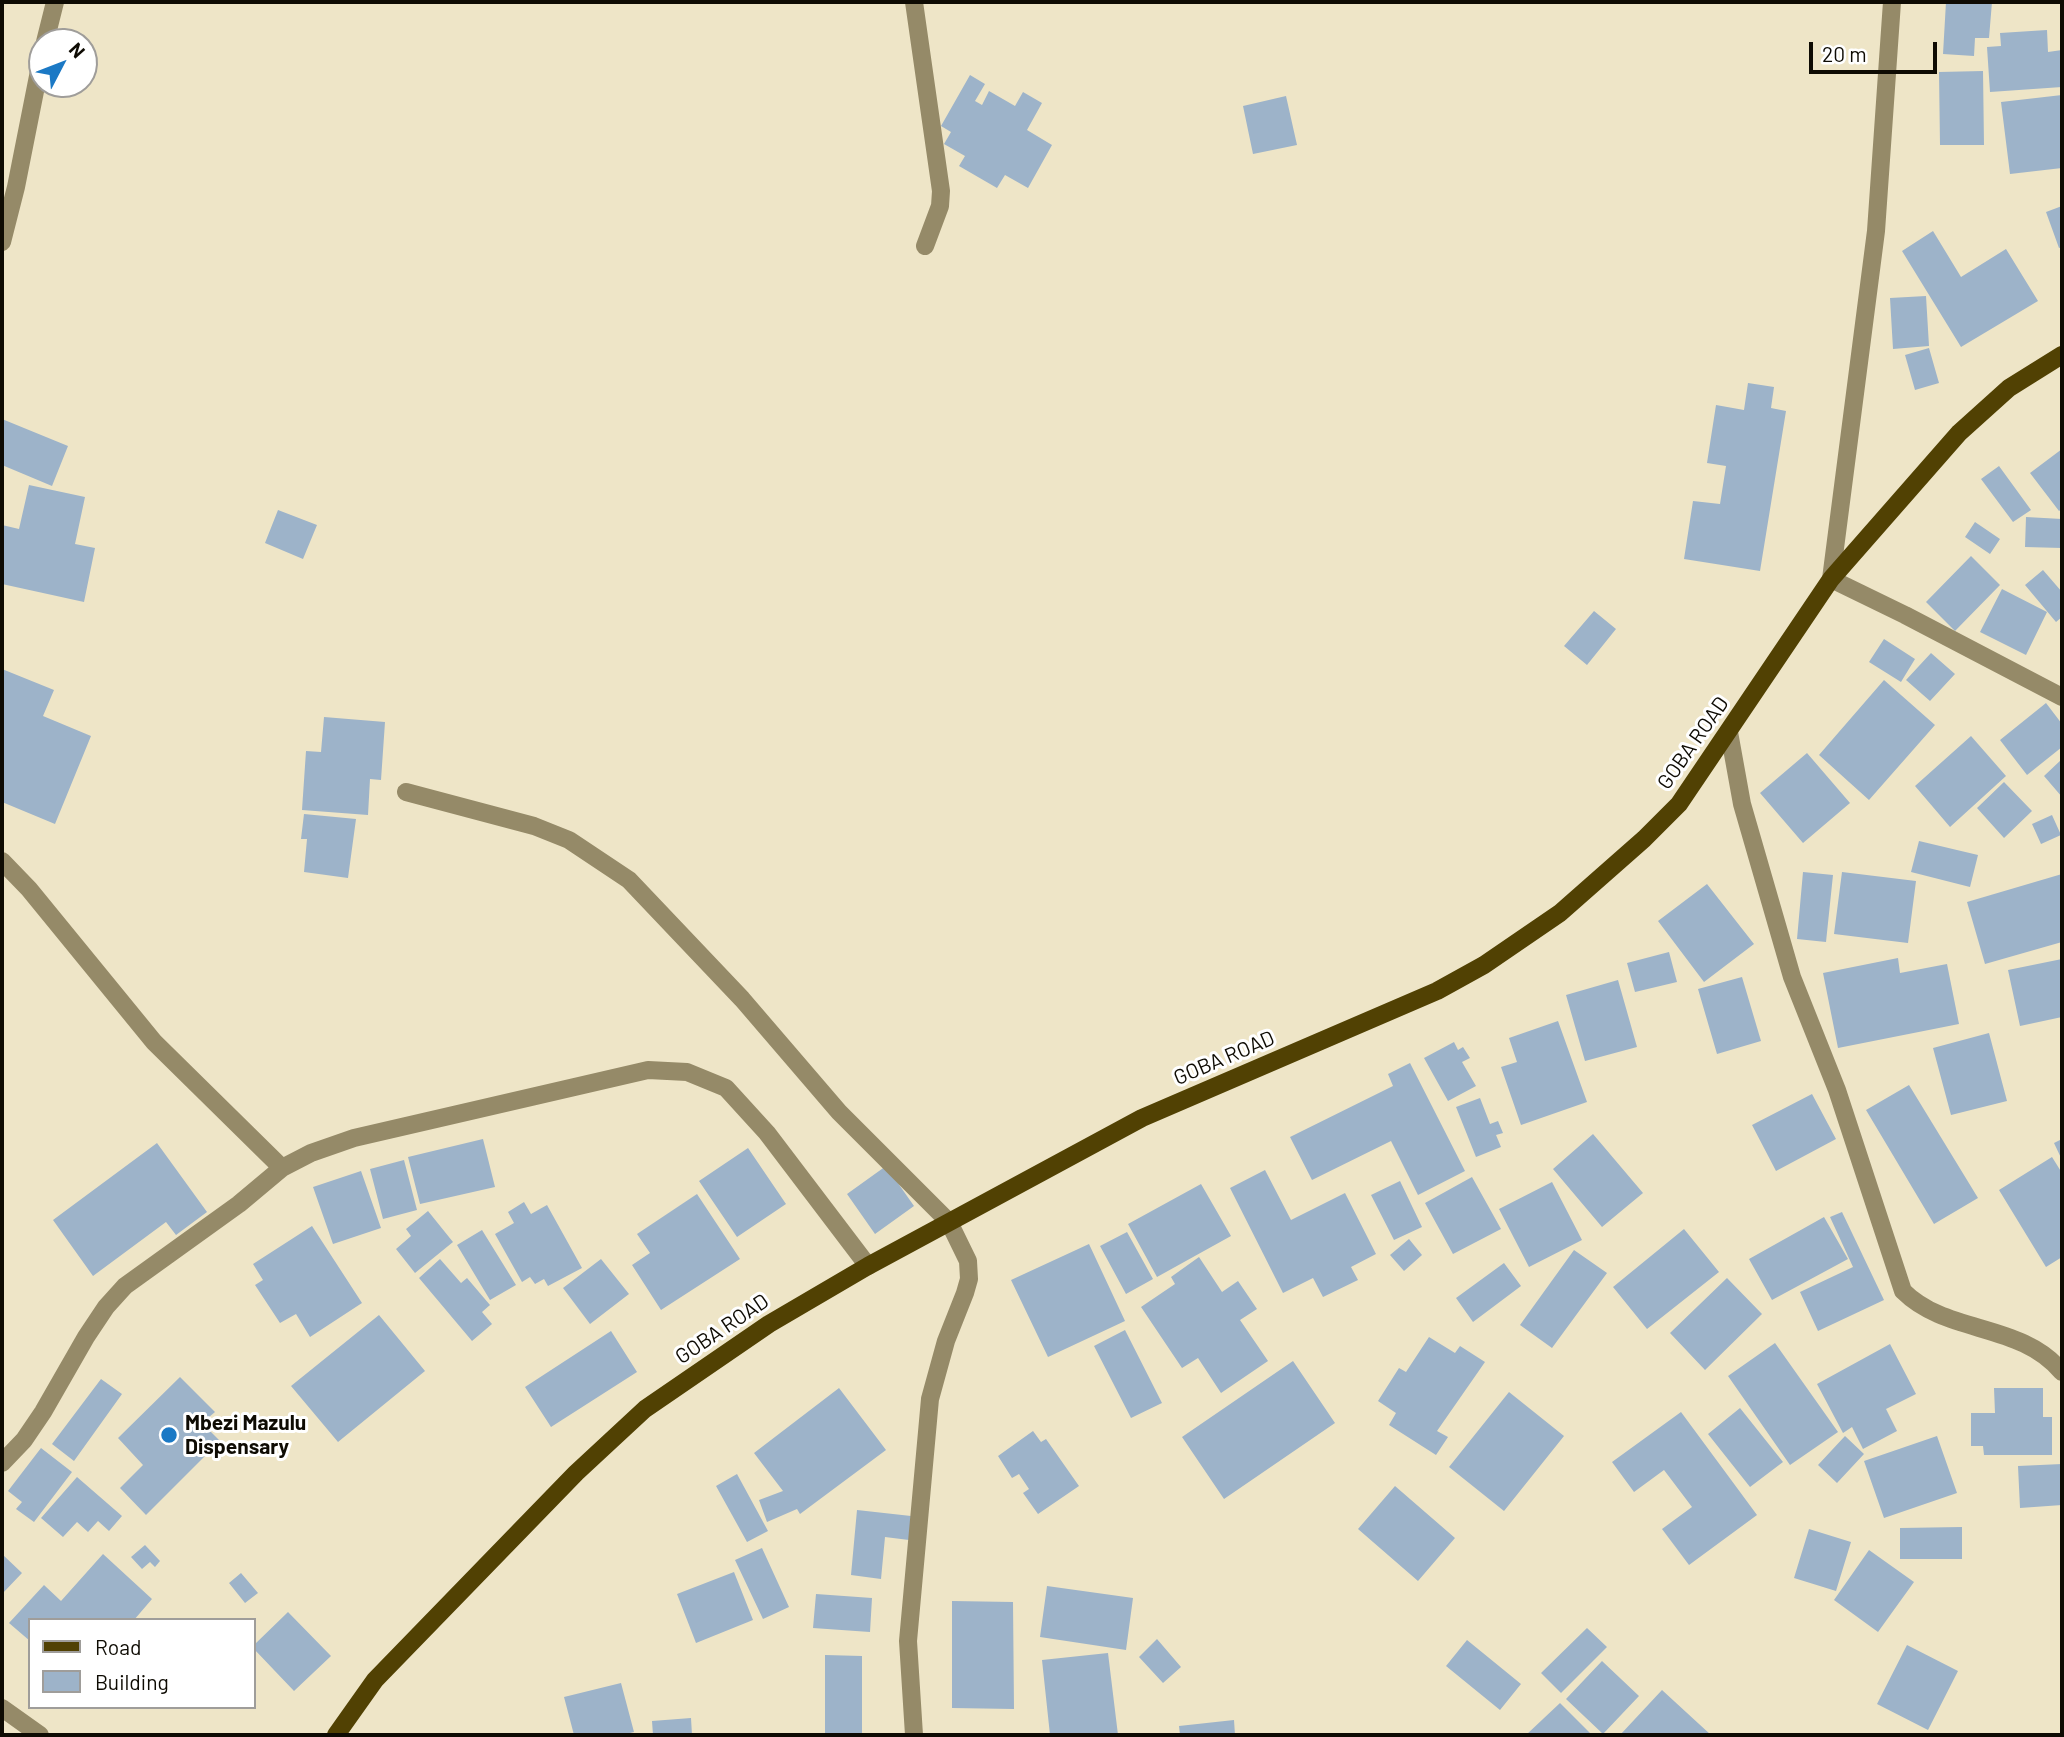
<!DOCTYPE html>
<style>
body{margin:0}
#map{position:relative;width:2064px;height:1737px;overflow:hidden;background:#eee5c7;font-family:Barlow,sans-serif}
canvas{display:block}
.frame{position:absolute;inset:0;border:4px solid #0e0b03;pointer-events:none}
.legend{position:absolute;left:28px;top:1618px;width:228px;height:91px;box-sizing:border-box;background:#fff;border:2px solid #9f9d9a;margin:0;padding:9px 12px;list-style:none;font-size:21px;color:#0e0b03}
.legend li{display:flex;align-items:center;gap:14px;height:35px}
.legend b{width:35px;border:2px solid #9f9d9a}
.north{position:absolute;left:28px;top:28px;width:70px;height:70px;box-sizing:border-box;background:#fff;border:2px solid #9f9d9a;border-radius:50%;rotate:48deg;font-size:19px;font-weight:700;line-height:28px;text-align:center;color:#0e0b03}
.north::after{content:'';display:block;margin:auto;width:24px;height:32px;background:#1b79c5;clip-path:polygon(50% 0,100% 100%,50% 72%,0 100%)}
.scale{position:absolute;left:1809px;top:42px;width:128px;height:32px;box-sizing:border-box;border:4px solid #0e0b03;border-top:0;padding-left:9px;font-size:21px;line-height:24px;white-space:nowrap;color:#0e0b03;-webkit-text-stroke:5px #fff;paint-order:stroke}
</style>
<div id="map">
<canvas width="2064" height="1737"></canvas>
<div class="frame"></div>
<ul class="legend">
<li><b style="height:9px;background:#514103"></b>Road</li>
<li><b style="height:19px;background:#9db3c9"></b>Building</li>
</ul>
<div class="north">N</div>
<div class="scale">20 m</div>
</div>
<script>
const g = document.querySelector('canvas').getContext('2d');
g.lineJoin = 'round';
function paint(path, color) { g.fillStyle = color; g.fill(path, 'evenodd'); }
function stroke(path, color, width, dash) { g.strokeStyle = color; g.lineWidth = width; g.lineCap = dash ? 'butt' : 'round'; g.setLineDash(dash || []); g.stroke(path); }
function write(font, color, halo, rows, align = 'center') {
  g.font = font + ' Barlow,sans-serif'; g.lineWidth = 6; g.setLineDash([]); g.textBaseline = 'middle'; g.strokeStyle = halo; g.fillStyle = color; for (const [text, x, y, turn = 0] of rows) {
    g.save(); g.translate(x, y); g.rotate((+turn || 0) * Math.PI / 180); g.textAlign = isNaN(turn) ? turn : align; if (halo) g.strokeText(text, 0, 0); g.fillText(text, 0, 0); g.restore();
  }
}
paint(new Path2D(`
 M1946,2H1992L1989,38H1975L1974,56L1943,54Z
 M2047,30L2048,52L2062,50V87L1990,92L1987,47L2001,46L2000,33Z
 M1983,71L1984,145H1940L1939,72Z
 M970,75L985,84L975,101L982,105L989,91L1015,106L1023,92L1042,103L1027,130L1052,145L1028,188L1005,175L997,188L959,166L965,156L944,144L951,132L941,126Z
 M2062,95V168L2010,174L2001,102Z
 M1286,96L1297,145L1253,154L1243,106Z
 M2062,206V247L2059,248L2046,212Z
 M1933,231L1961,277L2006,249L2038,301L1961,347L1902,251Z
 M1926,296L1929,346L1893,349L1890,298Z
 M1929,348L1939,383L1915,390L1905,355Z
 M1748,383L1774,387L1771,408L1786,411L1760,571L1684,559L1693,501L1720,504L1726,466L1707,463L1716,405L1744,410Z
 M2,419L68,446L52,486L2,465Z
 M2062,449V509L2059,511L2030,473Z
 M1999,466L2031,510L2013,522L1981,479Z
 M29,485L85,497L75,544L95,548L84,602L2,584V525L19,529Z
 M278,510L317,525L303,559L265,543Z
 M2026,517L2062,519V548L2025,547Z
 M1975,522L2000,539L1990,554L1965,537Z
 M1971,556L2000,585L1955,631L1926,602Z
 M2043,570L2062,592V617L2056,622L2025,585Z
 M2002,589L2047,612L2026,655L1980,632Z
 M1594,611L1616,629L1587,665L1564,646Z
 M1884,639L1915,659L1901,682L1869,662Z
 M1931,653L1955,674L1930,701L1906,680Z
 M2,669L54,690L43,716L91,736L55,824L2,802Z
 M1884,680L1935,725L1869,800L1819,755Z
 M2046,703L2062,724V747L2027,775L2000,740Z
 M324,717L385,722L381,780L370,779L368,815L302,810L306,751L321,752Z
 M1971,736L2006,776L1950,827L1915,786Z
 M1807,753L1850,803L1803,843L1760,793Z
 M2062,759V797L2044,776Z
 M2004,782L2032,811L2004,838L1977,808Z
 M304,814L356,819L348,878L304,872L307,839H301Z
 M2052,815L2061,835L2041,844L2032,824Z
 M1919,841L1978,855L1970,887L1911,872Z
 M1803,872L1833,875L1826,942L1797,939Z
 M1842,872L1916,881L1908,943L1834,934Z
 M2062,874V942L1985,964L1967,902Z
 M1707,884L1754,944L1704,982L1658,921Z
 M1669,952L1677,982L1635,992L1627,963Z
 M1898,958L1900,973L1947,964L1959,1024L1838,1048L1823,973Z
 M2062,959V1017L2020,1026L2008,970Z
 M1742,977L1761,1041L1717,1054L1698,989Z
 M1618,980L1637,1047L1585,1061L1566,995Z
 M1558,1021L1587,1102L1521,1125L1501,1067L1517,1062L1509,1038Z
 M1989,1033L2007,1101L1951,1115L1933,1048Z
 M1454,1042L1458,1050L1463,1047L1470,1058L1462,1062L1476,1086L1448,1101L1424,1058Z
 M1410,1063L1465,1171L1418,1195L1391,1141L1312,1180L1290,1137L1393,1086L1388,1074Z
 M1909,1085L1978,1198L1934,1224L1866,1110Z
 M1812,1094L1836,1139L1776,1171L1752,1125Z
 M1480,1098L1490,1124L1498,1121L1503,1133L1496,1135L1501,1147L1476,1157L1456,1107Z
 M1593,1134L1643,1193L1602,1227L1553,1169Z
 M483,1139L495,1187L420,1204L408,1157Z
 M2062,1139V1160L2054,1143Z
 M157,1143L207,1212L176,1235L166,1222L93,1276L53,1220Z
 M748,1148L786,1204L737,1237L699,1181Z
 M2052,1157L2062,1173V1257L2046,1267L1999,1190Z
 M404,1160L417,1210L383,1219L370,1169Z
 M886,1166L914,1206L875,1234L847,1194Z
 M1265,1170L1291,1220L1345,1193L1376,1254L1351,1267L1358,1280L1323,1297L1313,1278L1283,1293L1230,1188Z
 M361,1171L381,1228L333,1244L313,1187Z
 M1472,1177L1501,1229L1453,1254L1425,1203Z
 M1400,1181L1422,1227L1394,1240L1371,1195Z
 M1552,1182L1582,1240L1529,1267L1499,1209Z
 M1201,1184L1231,1236L1157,1277L1128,1224Z
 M697,1194L740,1259L661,1310L632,1265L650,1253L637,1234Z
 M524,1202L531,1214L547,1205L582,1268L548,1286L544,1279L535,1284L530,1277L522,1282L495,1234L514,1223L508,1212Z
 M428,1211L453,1242L415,1273L396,1249L411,1236L406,1229Z
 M1842,1212L1884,1300L1818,1331L1800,1292L1853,1267L1830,1217Z
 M1824,1217L1848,1259L1772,1300L1749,1259Z
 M312,1226L362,1303L310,1337L296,1314L280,1323L255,1285L263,1280L253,1264Z
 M1684,1229L1719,1272L1647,1329L1613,1287Z
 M482,1230L516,1285L490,1300L457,1245Z
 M1127,1232L1153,1279L1126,1294L1100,1246Z
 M1409,1239L1422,1255L1404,1271L1390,1255Z
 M1089,1244L1125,1321L1048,1357L1011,1280Z
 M1574,1250L1607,1273L1552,1348L1520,1325Z
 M1199,1257L1222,1292L1238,1281L1257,1309L1240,1320L1268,1361L1221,1393L1198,1358L1182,1368L1141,1307L1175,1284L1171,1277Z
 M440,1259L461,1283L467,1278L490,1305L482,1312L492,1324L472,1341L419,1278Z
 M601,1259L629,1294L590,1324L563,1288Z
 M1504,1263L1521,1286L1473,1322L1456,1298Z
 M1727,1278L1762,1314L1705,1370L1670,1333Z
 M379,1315L425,1371L338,1442L291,1386Z
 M1125,1330L1162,1403L1131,1418L1094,1346Z
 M611,1331L637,1372L551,1427L525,1387Z
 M1429,1337L1455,1353L1460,1346L1485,1362L1437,1431L1448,1437L1436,1455L1389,1425L1396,1413L1378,1401L1399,1368L1406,1372Z
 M1775,1343L1838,1432L1790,1465L1728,1376Z
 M1890,1344L1916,1394L1886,1409L1897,1431L1863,1449L1852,1427L1843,1433L1817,1384Z
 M1293,1361L1335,1423L1224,1499L1182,1437Z
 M180,1377L215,1412L202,1423L220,1441L146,1515L120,1488L143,1465L118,1438Z
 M101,1379L122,1394L74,1461L52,1444Z
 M839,1388L886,1450L800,1514L797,1509L767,1522L759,1500L783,1491L754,1453Z
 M1994,1388H2043V1417H2052V1455H1984L1983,1446H1971V1413H1995Z
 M1509,1392L1564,1436L1504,1511L1449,1467Z
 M1740,1408L1783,1462L1750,1487L1708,1434Z
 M1681,1412L1757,1515L1689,1565L1662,1529L1692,1507L1664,1470L1634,1492L1612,1462Z
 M1033,1431L1041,1442L1046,1439L1079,1486L1038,1514L1023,1493L1029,1489L1019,1474L1012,1478L998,1456Z
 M1845,1436L1864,1454L1837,1483L1818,1465Z
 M1937,1436L1957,1493L1884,1518L1864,1461Z
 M41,1448L72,1472L34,1522L16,1509L22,1502L8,1491Z
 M2062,1464V1505L2020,1508L2018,1466Z
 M737,1474L768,1531L747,1542L716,1486Z
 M77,1477L122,1516L109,1531L98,1521L88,1532L77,1522L63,1537L41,1518Z
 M1395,1486L1455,1538L1418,1581L1358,1529Z
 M857,1510L911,1516L909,1540L885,1537L881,1579L851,1575Z
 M1962,1527V1559H1900V1528Z
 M1809,1529L1851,1542L1836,1591L1794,1578Z
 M145,1545L160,1561L155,1567L150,1562L142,1569L131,1557Z
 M762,1548L789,1607L763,1619L735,1560Z
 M1869,1550L1914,1582L1878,1632L1834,1600Z
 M2,1554L22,1573L2,1594Z
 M103,1554L152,1599L134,1620H30V1641L9,1623L44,1585L61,1601Z
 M734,1572L753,1620L696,1643L677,1594Z
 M241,1573L258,1593L245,1603L229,1583Z
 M1047,1586L1133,1598L1126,1650L1040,1637Z
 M816,1594L872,1598L870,1632L813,1628Z
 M952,1601L1013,1602L1014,1709L952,1708Z
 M288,1612L331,1656L294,1691L254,1649V1645Z
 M1587,1628L1607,1647L1561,1693L1541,1673Z
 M1157,1639L1181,1667L1163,1683L1139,1657Z
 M1467,1640L1521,1684L1500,1710L1446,1666Z
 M1907,1645L1958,1671L1928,1730L1877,1704Z
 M1108,1653L1118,1735H1050L1042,1660Z
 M825,1655L862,1656V1735H825Z
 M1602,1661L1639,1696L1603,1734L1566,1699Z
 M621,1683L634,1732L622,1735H574L564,1697Z
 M1662,1690L1711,1735H1620Z
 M1560,1703L1592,1735H1526Z
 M691,1718L692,1735H653L652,1721Z
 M1234,1720L1235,1735H1180L1179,1726Z`), '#9db3c9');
stroke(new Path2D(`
 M914,2L941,191L940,206L925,246
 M1892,2L1876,231L1831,579L1905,615L2062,697
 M45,42L55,2
 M2,242L16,187L42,56
 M1729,732L1742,804L1792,977L1837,1090L1903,1291C1947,1335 2021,1322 2062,1372
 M406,792L534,826L569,840L629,880L742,999L839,1112L949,1222L968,1261L969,1279L965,1293L946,1341L930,1399L908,1641L914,1735
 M2,861L29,889L154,1042L282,1168
 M2,1463L24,1440L43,1412L86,1337L106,1307L125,1286L239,1204L282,1168L311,1153L354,1138L648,1070L687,1072L726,1088L767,1133L868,1266
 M2,1708L40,1735`), '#958a68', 18);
stroke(new Path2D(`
 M336,1735L375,1680L576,1473L645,1409L769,1324L868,1266L1142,1118L1437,991L1484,965L1560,913L1644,839L1679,804L1831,579L1959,433L2009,388L2062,355`), '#514103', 18);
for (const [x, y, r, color] of [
 [169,1435,9,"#1b79c5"]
]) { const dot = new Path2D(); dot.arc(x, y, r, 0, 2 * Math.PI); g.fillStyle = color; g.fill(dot); stroke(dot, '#fff', 2.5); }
write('21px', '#0e0b03', '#fff', [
 ["GOBA ROAD",1693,743,-55],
 ["GOBA ROAD",1224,1058,-23],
 ["GOBA ROAD",722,1329,-34]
]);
write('bold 21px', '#0e0b03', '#fff', [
 ["Mbezi Mazulu",185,1423],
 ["Dispensary",185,1447]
], 'left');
</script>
